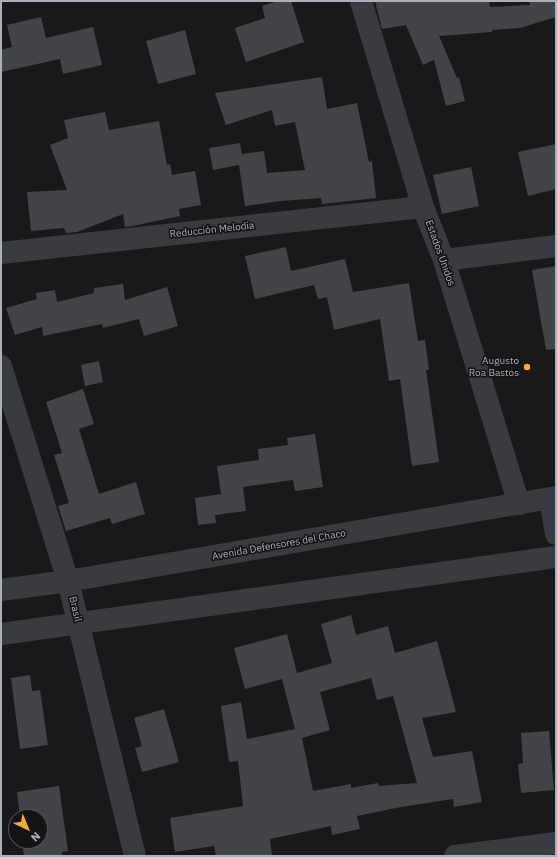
<!DOCTYPE html>
<meta charset="utf-8">
<style>
body{margin:0}
#map{position:relative;width:557px;height:857px;overflow:hidden;background:#19191b;font-family:"IBM Plex Sans",sans-serif}
canvas{display:block}
.frame{position:absolute;inset:0;border:2px solid #abb1bb;pointer-events:none}
.north{position:absolute;left:8px;top:809px;width:40px;height:40px;box-sizing:border-box;background:#141416;border:1px solid #505358;border-radius:50%;rotate:136deg;font-size:11px;font-weight:700;line-height:16px;text-align:center;color:#abb1bb}
.north::after{content:'';display:block;margin:auto;width:14px;height:18px;background:#f7ac35;clip-path:polygon(50% 0,100% 100%,50% 72%,0 100%)}
</style>
<div id="map">
<canvas width="557" height="857"></canvas>
<div class="frame"></div>
<div class="north">N</div>
</div>
<script>
const g = document.querySelector('canvas').getContext('2d');
g.lineJoin = 'round';
function paint(path, color) { g.fillStyle = color; g.fill(path, 'evenodd'); }
function stroke(path, color, width, dash) { g.strokeStyle = color; g.lineWidth = width; g.lineCap = dash ? 'butt' : 'round'; g.setLineDash(dash || []); g.stroke(path); }
function write(font, color, halo, rows, align = 'center') {
  g.font = font + ' "IBM Plex Sans",sans-serif'; g.lineWidth = 3.5; g.setLineDash([]); g.textBaseline = 'middle'; g.strokeStyle = halo; g.fillStyle = color; for (const [text, x, y, turn = 0] of rows) {
    g.save(); g.translate(x, y); g.rotate((+turn || 0) * Math.PI / 180); g.textAlign = isNaN(turn) ? turn : align; if (halo) g.strokeText(text, 0, 0); g.fillText(text, 0, 0); g.restore();
  }
}
paint(new Path2D(`
 M278,1H291L304,42L246,62L235,28L265,18L262,6Z
 M375,1H489L490,7L530,5L529,1H556V17L520,28L492,30V32L439,36L457,78L459,77L465,101L446,106L434,60L423,65L406,25L382,29Z
 M41,17L46,38L93,27L102,65L63,74L60,59L1,72V50L12,47L7,25Z
 M185,30L196,74L158,84L146,41Z
 M322,77L327,109L357,103L369,162L372,161L376,198L322,204L321,198L281,201L245,206L239,165L213,170L209,148L240,143L242,154L264,151L267,173L305,170L295,122L275,126L272,110L226,125L215,93Z
 M105,112L109,130L159,121L167,165L170,164L172,175L195,171L201,205L179,209L180,216L133,226L125,227L123,214L77,232L66,233L64,228L31,231L27,192L67,190L50,145L68,138L64,120Z
 M556,144V189L528,196L518,152Z
 M471,167L479,206L442,214L433,175Z
 M286,247L291,271L345,259L353,292L409,283L418,341L425,340L429,370H426L439,462L412,466L400,379L389,381L380,319L334,330L327,297L318,299L314,285L255,299L245,256Z
 M556,266V349L546,350L532,270Z
 M123,284L125,300L167,287L178,326L144,336L139,319L103,328L102,324L43,336L42,327L15,335L6,308L37,299L36,293L55,290L57,302L94,293V288Z
 M99,361L103,382L85,386L81,365Z
 M83,389L94,424L79,429L99,494L136,482L145,514L112,524L110,518L66,531L58,506L69,503L54,455L62,453L46,402Z
 M315,434L323,487L295,491L293,480L243,487L246,511L215,515L216,523L198,525L195,498L221,494L217,466L259,460L258,449L288,445L287,438Z
 M351,615L356,635L388,626L395,653L437,641L456,712L422,718L433,757L472,751L482,802L454,807L453,799L401,807L357,816L360,829L332,835L331,826L270,839L272,856H216L214,846L175,852L170,818L243,806L238,761L229,762L221,706L241,702L247,739L295,729L282,679L245,689L234,648L287,634L297,673L332,663L321,624ZM371,678L377,700L393,696L417,783L379,786L378,783L351,788V784L313,791L302,738L330,730L320,692Z
 M30,675L32,691L40,690L48,745L20,749L11,678Z
 M164,709L179,762L142,772L135,748L142,746L134,718Z
 M549,731L554,790L521,793L518,764L523,763L521,733Z
 M59,786L68,851L62,852V856H24L22,841H40V817H20L17,792Z`), '#434448');
stroke(new Path2D(`
 M361,1L423,207L444,260L519,504
 M1,253L423,207
 M444,260L556,246
 M1,366L68,581L135,856
 M550,498L556,534
 M1,590L68,581L556,497
 M1,634L556,557
 M455,856L556,843`), '#3a3b40', 22);
for (const [x, y, r, color] of [
 [527,367,4,"#f7ac35"]
]) { const dot = new Path2D(); dot.arc(x, y, r, 0, 2 * Math.PI); g.fillStyle = color; g.fill(dot); stroke(dot, '#141416', 1.5); }
write('10px', '#abb1bb', '#141416', [
 ["Reducción Melodia",212,230,-6],
 ["Estados Unidos",440,253,70],
 ["Avenida Defensores del Chaco",279,545,-10],
 ["Brasil",75,609,77]
]);
write('10px', '#abb1bb', '#141416', [
 ["Augusto",519,361],
 ["Roa Bastos",519,373]
], 'right');
</script>
